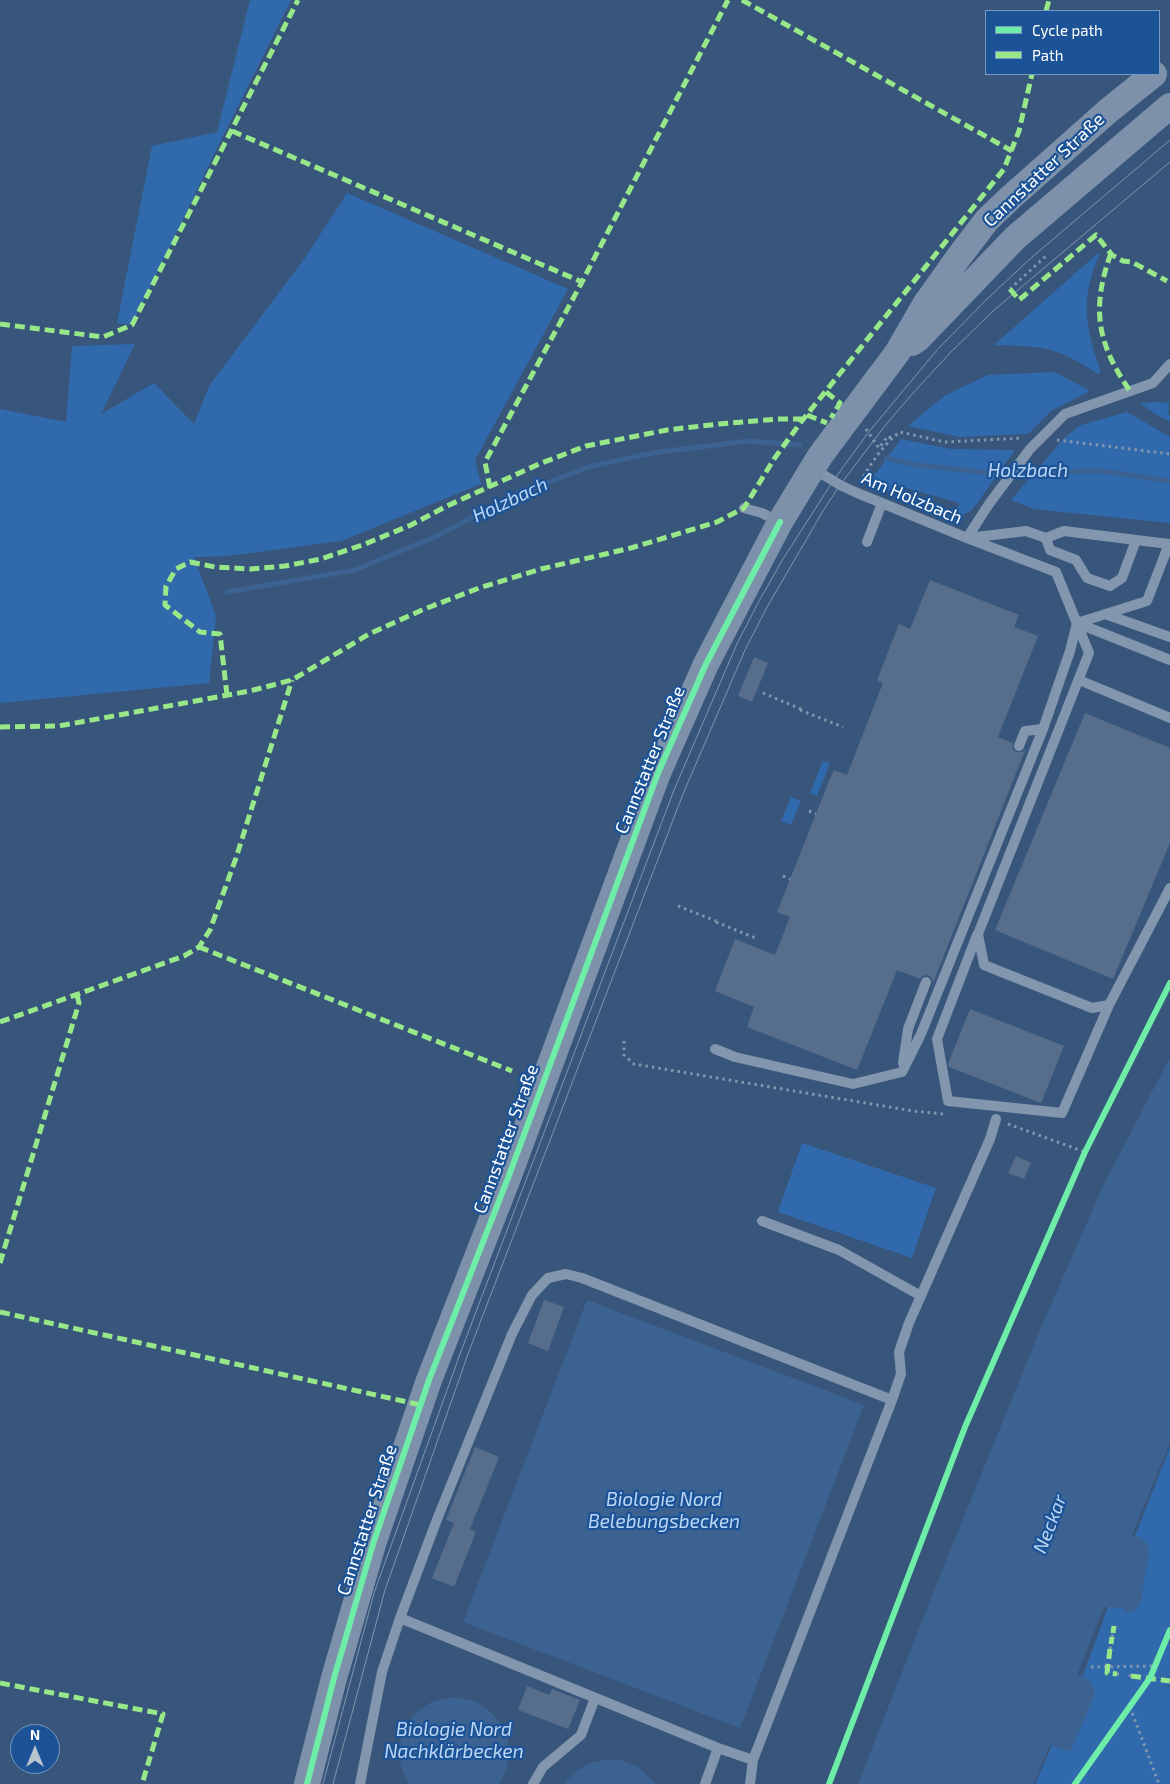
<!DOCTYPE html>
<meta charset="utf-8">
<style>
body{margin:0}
#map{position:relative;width:1170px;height:1784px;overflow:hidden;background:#38567b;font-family:"Exo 2",sans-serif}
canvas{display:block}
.legend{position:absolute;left:985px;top:10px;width:175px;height:65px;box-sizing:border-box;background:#1c5397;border:1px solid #7798c1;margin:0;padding:6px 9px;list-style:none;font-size:15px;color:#fff}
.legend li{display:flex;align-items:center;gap:10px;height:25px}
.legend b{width:25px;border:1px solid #7798c1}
.north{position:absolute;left:10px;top:1724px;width:50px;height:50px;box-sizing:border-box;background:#1c5397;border:1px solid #7798c1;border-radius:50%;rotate:0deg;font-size:14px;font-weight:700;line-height:20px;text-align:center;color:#fff}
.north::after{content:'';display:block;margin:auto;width:18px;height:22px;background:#b9c4d1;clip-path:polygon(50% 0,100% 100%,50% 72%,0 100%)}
</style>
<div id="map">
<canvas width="1170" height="1784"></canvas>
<ul class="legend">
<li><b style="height:6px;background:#6deda7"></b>Cycle path</li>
<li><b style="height:6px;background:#98e88a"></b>Path</li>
</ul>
<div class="north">N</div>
</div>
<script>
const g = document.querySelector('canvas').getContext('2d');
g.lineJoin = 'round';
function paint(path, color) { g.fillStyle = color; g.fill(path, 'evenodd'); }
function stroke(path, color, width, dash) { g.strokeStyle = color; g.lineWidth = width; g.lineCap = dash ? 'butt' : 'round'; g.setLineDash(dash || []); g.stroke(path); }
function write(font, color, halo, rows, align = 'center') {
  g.font = font + ' "Exo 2",sans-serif'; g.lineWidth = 4.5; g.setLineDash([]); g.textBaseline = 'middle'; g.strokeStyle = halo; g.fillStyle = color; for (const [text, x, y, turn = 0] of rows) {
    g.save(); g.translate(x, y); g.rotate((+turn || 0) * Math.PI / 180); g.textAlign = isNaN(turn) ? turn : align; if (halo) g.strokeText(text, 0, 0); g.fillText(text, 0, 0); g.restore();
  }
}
paint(new Path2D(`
 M250,0H291L226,130L132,325L117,323L152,146L217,132Z
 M347,193L568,289L475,460L481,484L341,541L228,556L194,557L216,616L209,683L0,703V409L66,422L72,346L135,344L101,414L154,383L194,424L209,386L307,255Z
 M1097,254L1099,255C1080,301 1085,326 1101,372L1098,374C1081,363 1062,351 1041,348C1026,345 1010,346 994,345Z
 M1055,372L1090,391L1051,411L1028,434L960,437L908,426L944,396L988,375Z
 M1157,402L1169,403L1168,414L1170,415V422L1155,414L1140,403Z
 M1127,412L1170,437V523L1034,509L1011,500L1065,437L1081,425Z
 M901,439L951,449L1015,450L972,510L955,519L959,503L899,486L894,493L870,481Z
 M823,761L830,763L817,796L810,793Z
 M791,797L801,801L791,825L781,821Z
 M802,1143L936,1188L912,1258L778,1212Z
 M1170,1447V1685L1163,1686L1170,1687V1784H1035L1083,1675L1129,1551Z`), '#316aac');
paint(new Path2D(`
 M1170,1057V1443L1132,1535C1138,1537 1145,1539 1148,1546C1151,1554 1147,1565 1145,1573C1143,1584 1144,1618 1124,1612V1608L1104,1607L1077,1675C1090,1679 1091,1681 1095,1694L1071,1751L1062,1750L1050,1745L1033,1784H858L941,1573L1040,1330L1102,1188Z
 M587,1300L864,1405L740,1728L463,1622Z
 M455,1697C462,1699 472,1699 478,1703C508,1720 519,1755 499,1784H409C390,1754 400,1718 432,1702C439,1699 448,1699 455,1697Z
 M618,1759L638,1767L656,1784H564C582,1763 591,1761 618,1759Z`), '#3c6292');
stroke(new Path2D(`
 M886,458L917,465L990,473L1101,471L1170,481
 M227,592L355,570L437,536L509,498L588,467L652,453L748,441L800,445`), '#3c6292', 5);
paint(new Path2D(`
 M930,580L1019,615L1014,627L1038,636L998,737L1013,743V750L1017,752H1023L1026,748L933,983L932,978L928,975L922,976L920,979L897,970L857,1070L747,1027L754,1007L715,991L735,939L775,955L790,917L777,912L829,781L834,770L847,775L883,683L877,680L899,624L910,629Z
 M754,657L768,663L752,702L738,696Z
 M1085,713L1170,748V843L1113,979L995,930Z
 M970,1009L1064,1046L1041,1103L949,1067L948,1064Z
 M1016,1156L1031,1163L1024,1179L1008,1173Z
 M544,1300L564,1307L548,1351L528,1343Z
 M475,1447L499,1457L470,1529L476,1532L454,1587L432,1578L454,1523L446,1520Z
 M527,1686L549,1695L552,1689L580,1700L568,1729L518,1710Z`), '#566e8c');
stroke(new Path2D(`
 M1010,289L1046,256
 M866,429L879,448L888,436L891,438
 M1057,440L1170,454
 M860,482C871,464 883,444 900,432L945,442L1023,438
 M763,693L801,709
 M800,710L843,727
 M809,811L816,814
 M783,876L790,879
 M678,906L716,921
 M716,922L758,939
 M624,1041V1055L634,1064L913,1111L943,1114
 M1008,1124L1085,1152
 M1112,1637L1113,1633
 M1110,1649L1111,1644
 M1091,1667L1156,1666
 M1117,1674H1119
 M1129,1675L1131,1676
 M1130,1707L1159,1784`), '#8296ad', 3, [2.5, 4]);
stroke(new Path2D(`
 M814,469L840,485L855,492L967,538L1056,572L1089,653L978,934L984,965L1092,1008L1109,1005L1170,888
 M744,508L762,513L779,522
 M967,538L989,504L1030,449L1065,414L1153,383L1170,364
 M968,538L1026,531L1046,538L1050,550L1076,560L1087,578L1110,586L1122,578L1136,540L1064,531L1046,538
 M1136,540L1169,544
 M867,542L882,503
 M1105,614L1170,637
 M1077,623L1147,601L1169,544H1170
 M1079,680L1170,718
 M1019,746L1025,731L1043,729
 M977,935L937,1039L948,1101L1062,1113L1109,1005
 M715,1049L735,1057L853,1084L902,1072L921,1034L1043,729L1070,651L1077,623L1170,660
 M903,1063L908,1029L926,982
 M762,1221L839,1250L921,1296
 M400,1618L718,1748
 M360,1784L382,1672L400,1618L436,1522L512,1334L532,1295L548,1278L566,1274L582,1278L892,1400
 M533,1784L543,1767L581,1735L595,1698
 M705,1784L718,1748L753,1760L892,1400L901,1374L899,1352L909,1323L990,1139L996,1119
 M750,1784L753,1760`), '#8296ad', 10);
stroke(new Path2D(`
 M912,343L918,339L1015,238L1170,106
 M307,1784L334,1678L373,1544L429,1380L508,1178L658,773L706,664L780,522L820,456L897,353L926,303L958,258L987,220L1010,198L1108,111L1154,74`), '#7d92aa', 26);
stroke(new Path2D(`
 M323,1784L374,1593L460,1354L674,790L736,646L759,601L783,559L833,481L868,433L937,350L988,298L1031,258L1170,140
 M333,1784L385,1590L468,1354L683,794L745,650L767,607L823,511L840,485L884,427L913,393L950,353L993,311L1170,162`), '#8095ac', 1);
stroke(new Path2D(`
 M742,0L1012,151
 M1046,11L1049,0
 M232,131L582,282L728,0
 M1111,253C1091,309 1097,343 1130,391
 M1010,289L1019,300L1096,235L1112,255L1123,261L1132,262L1167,281
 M0,324L103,337L132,325L298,0
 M826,392L840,403L831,418
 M807,415L827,423
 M490,488L485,462L582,282
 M227,695L220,634L200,632L165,605L166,586L176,569L190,562L215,567L251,569L285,566L321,559L365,544L411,525L447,506L539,464L586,446L667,430L719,424L778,419H804
 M0,727L59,726L250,691L292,680L369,634L422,610L479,588L541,569L631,548L717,522L744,508L774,459L801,422L1004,169L1019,131L1032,74
 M199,947L512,1071
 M0,1022L184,956L199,947L210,930L236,858L292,680
 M0,1263L79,1003L77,995
 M0,1312L421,1405
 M1113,1633L1114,1626
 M1111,1644L1112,1637
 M1110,1649L1107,1673L1117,1674
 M1131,1676L1170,1681
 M0,1683L163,1714L142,1784`), '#98e88a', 5, [10, 5]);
stroke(new Path2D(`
 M307,1784L334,1678L373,1544L429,1380L508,1178L658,773L706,664L780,522
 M829,1784L965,1427L1085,1152L1170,983
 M1075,1784L1150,1678L1170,1630`), '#6deda7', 6);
write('18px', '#fff', '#1c5397', [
 ["Cannstatter Straße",1044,170,-43],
 ["Am Holzbach",912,498,23],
 ["Cannstatter Straße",650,760,-68],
 ["Cannstatter Straße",506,1139,-70],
 ["Cannstatter Straße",367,1520,-72]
]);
write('italic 19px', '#bdd8f6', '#1c5397', [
 ["Holzbach",1028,471],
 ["Holzbach",510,500,-25],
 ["Biologie Nord",664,1500],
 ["Belebungsbecken",664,1522],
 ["Neckar",1050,1524,-69],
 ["Biologie Nord",454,1730],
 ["Nachklärbecken",454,1752]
]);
</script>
